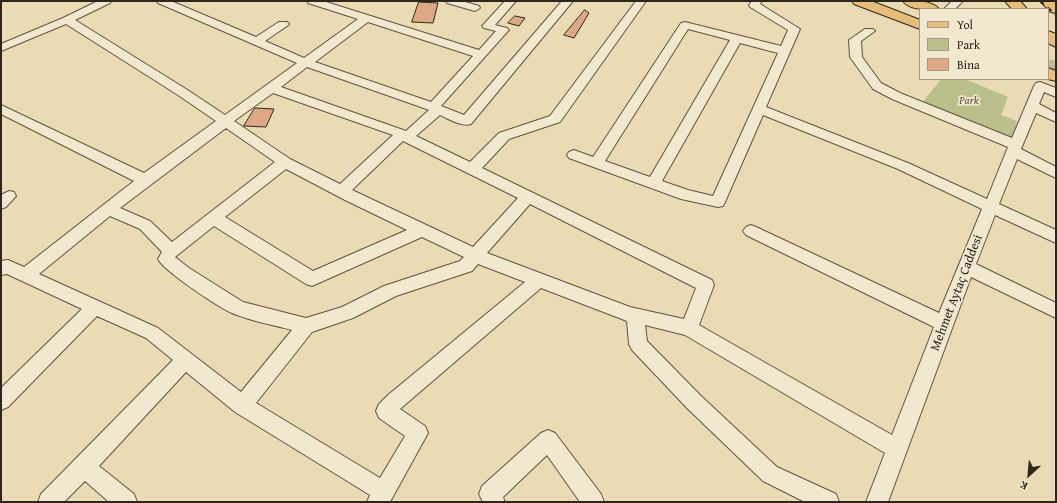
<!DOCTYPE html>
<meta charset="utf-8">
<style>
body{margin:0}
#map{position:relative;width:1057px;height:503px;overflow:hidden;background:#ebdbb5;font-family:"Gentium Book Plus",serif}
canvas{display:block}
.frame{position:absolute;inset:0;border:2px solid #2f261b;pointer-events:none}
.legend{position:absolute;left:919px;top:8px;width:130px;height:72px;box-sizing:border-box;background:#f2e8cf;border:1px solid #a49a87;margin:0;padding:5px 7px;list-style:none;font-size:12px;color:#2f261b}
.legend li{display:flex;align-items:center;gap:8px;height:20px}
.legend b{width:20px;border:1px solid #a49a87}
.north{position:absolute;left:1009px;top:455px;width:40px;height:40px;-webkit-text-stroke:3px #f2e8cf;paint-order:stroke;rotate:206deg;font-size:11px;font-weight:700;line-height:16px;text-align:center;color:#2f261b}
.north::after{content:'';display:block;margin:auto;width:14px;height:18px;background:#2f261b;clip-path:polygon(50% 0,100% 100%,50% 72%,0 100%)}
</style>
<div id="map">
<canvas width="1057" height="503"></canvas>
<div class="frame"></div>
<ul class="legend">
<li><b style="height:5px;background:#e6be7a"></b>Yol</li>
<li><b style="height:11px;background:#babf8b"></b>Park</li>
<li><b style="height:11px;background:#dea785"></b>Bina</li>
</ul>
<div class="north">K</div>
</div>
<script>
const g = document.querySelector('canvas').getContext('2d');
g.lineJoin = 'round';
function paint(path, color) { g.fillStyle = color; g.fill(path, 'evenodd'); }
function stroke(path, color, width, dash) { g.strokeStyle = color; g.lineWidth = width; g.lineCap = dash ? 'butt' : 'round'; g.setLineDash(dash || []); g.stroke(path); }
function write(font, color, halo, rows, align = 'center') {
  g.font = font + ' "Gentium Book Plus",serif'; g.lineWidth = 3.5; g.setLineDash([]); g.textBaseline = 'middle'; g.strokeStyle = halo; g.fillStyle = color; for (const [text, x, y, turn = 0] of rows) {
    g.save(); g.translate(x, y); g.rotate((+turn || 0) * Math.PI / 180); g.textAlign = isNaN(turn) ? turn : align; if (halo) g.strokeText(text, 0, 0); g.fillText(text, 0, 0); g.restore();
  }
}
paint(new Path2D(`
 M941,79H965L1008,97L1001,115L1017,121L1013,139L923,102Z`), '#babf8b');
const building = new Path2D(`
 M419,2L438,3L433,23L412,22Z
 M585,10L589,13L574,38L564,35Z
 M515,16L525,18L519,26L508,23Z
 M255,108L274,109L266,127L244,126Z`);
paint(building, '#dea785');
stroke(building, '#2f261b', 1);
stroke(new Path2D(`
 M1048,67L1056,69`), '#c5b796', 16, [16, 8]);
const minor = new Path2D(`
 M98,1H111L110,3L75,20L186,89L225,115L297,63L158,3L157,1H171L256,37L279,22H287L289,24L287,26L265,41L304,58L358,19L308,3L307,1H323L479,50L496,31L484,28L482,26L484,24L505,1H516L495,25L507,28L509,30L507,32L441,106L464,115L562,1H573L471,124C461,127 449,119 440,115L416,136L470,162L499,133L550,116L636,1H646L560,122L509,139L482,168L712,280L714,285L699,325L892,435L934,327L746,235L743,231L746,227L751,225L756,227L939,313L982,209L898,169L763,115L725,202L723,206L718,207L681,199L569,158L567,155L569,152L574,150L593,157L681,23L685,22L781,46L788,30L750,7L749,5L752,1H762L760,4L800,29L766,107L908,163L987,199L1008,147L892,99L873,89L850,57L849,40L865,29H873L875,31L861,41L862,57L881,83L900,93L1012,138L1034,86L1036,83L1040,82L1056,88V97L1044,92L1039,104L1056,113V122L1036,113L1021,149L1056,167V178L1017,159L999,204L1056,230V243L995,215L976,264L1056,303V318L971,277L888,502H866L885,453L685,335L645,325L647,341L701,396L777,467L836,494L839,502H805L763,481L687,408L632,350L629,344L627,321L541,288L400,409L425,426L428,433L390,502H367L370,495L235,412L186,372L99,466L134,494L137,502H109L85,481L64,502H38L41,494L173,360L146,338L97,316L8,407L1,410V388L82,309L7,274L1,275V261L8,260L24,267L134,181L1,114V105L144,173L216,121L178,95L66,24L1,51V44L63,18ZM368,22L473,56L431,102L315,62ZM688,29L730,40L650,177L605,161ZM740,43L778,53L713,196L688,190L662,181ZM307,67L418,106L429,110L406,131L281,87ZM273,93L390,134L393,135L340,184L290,159L234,121ZM226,128L275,162L172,242L150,221L120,208ZM403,141L518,198L473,247L352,190ZM286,169L345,200L407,230L313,271L225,217ZM530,204L696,288L684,319L630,307L487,253ZM110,216L140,229L162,252L158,259C164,271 218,307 232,313C250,321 274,325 292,330L241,392L158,328L39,274ZM214,226L306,284L312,286L422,237L464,257L460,261L384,286L342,307L306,318L243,302L189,268L175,257ZM478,264L525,282L388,395L379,404L376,411L379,418L405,436L380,478L256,403L312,332L353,318L396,296L472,271Z
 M446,1H462L479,6L480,8L475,11L447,3Z
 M952,1H963L955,9H944Z
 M9,191L14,192L16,196L6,207L1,209V195Z
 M548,430L555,433L601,494L604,502H580L547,455L503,497L505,502H483L479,494L482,486L541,433Z`);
const major = new Path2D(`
 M852,1H871L920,20V29L854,4Z
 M903,1C914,1 932,0 939,9C928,9 910,11 903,1Z
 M1005,1H1020L1027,9H1012Z
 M1040,1H1055L1056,13L1051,12Z
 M1048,31L1056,34V47L1048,43Z
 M1048,68L1056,71V81L1048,79Z`);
stroke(minor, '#5e5342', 2);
stroke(major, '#2f261b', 2);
paint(minor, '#f2e8cf');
paint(major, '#e6be7a');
stroke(new Path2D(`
 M1040,1L1056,15`), '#2f261b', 2, [5, 5]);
write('italic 11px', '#524c37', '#f2e8cf', [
 ["Park",969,101]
]);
write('13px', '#2f261b', '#f2e8cf', [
 ["Mehmet Aytaç Caddesi",957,293,-69]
]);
</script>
